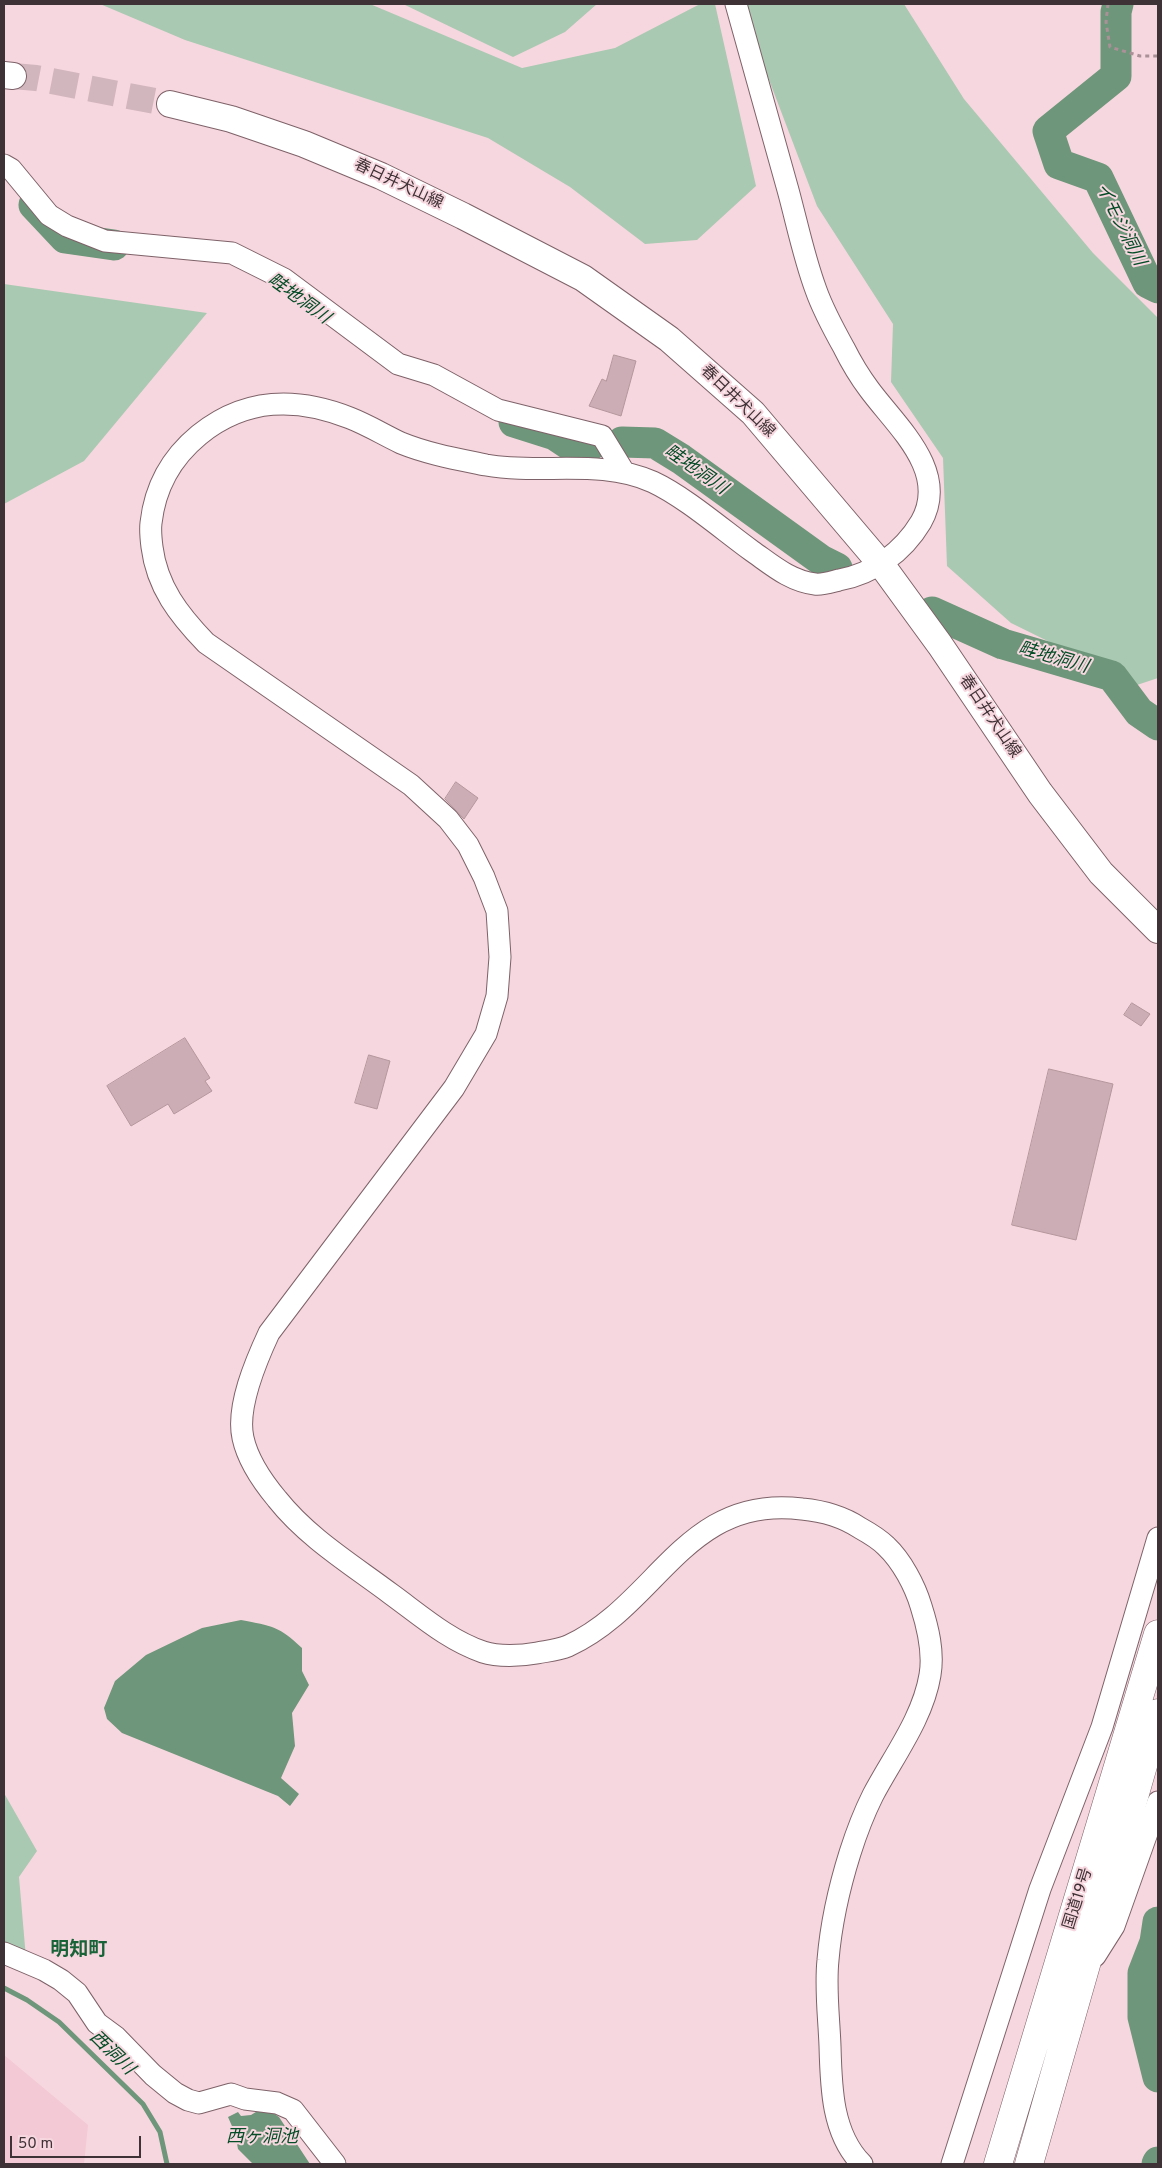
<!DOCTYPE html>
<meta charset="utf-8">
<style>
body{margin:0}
#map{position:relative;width:1162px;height:2168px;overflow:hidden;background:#f7d7df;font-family:Overpass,sans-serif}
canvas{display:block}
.frame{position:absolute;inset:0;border:5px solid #3f3236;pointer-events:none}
.scale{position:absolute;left:10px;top:2136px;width:131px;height:22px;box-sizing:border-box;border:2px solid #3f3236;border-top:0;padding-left:6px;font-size:15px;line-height:18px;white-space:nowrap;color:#3f3236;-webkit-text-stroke:4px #f7d7df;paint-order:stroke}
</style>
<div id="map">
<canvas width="1162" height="2168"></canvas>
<div class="frame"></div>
<div class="scale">50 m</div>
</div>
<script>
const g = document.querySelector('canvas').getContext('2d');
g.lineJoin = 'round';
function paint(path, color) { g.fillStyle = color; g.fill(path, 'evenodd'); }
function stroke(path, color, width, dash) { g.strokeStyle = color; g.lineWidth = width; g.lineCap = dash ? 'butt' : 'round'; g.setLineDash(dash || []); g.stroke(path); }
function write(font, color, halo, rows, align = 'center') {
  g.font = font + ' Overpass,"Noto Sans JP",sans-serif'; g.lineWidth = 4; g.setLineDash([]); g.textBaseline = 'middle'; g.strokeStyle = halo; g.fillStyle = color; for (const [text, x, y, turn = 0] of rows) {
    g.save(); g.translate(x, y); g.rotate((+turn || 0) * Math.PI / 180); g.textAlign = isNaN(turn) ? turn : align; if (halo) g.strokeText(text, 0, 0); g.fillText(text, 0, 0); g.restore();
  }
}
paint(new Path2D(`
 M4,2055L88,2125L84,2164H4Z`), '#f2c9d4');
paint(new Path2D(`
 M100,4H370L522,68L615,48L700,4H715L756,186L697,240L645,244L570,187L488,138L185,40Z
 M403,4H597L565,32L513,57Z
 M743,4H904L964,99L1093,253L1158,318V678L1137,685L1011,623L947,566L943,458L891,382L893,324L817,206L752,35Z
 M4,284L207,313L84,461L4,504Z
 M4,1793L37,1851L19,1877L26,1958L4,1955Z`), '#a9c9b2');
paint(new Path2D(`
 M241,1620C272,1626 279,1626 302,1648V1671L309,1685L292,1713L295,1746L281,1778L299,1794L290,1806L278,1796L122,1733L107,1719L104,1708L115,1681L146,1655L202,1628Z
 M264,2107L279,2117L310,2164H253L238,2149L235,2133L228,2117L238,2112L241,2116L251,2115Z`), '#6e967a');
stroke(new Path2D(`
 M4,1988L27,2000L59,2022L143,2104L160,2132L167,2164`), '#6e967a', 5);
stroke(new Path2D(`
 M1118,4L1116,12V76L1048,131L1059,164L1098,178L1148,283L1158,288
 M34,205L65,238L114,245
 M514,422L555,435L573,447L591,445
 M622,442L655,443L681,459L821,560L837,568
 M932,612L1003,644L1112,676L1139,712L1158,725
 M1158,1922L1155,1942L1143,1973V2017L1158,2077
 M1157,2164L1158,2162`), '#6e967a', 31);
const building = new Path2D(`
 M614,355L636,361L621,416L589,406L602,379L606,381Z
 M456,782L478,798L464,819L445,799Z
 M1132,1003L1150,1014L1141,1026L1124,1015Z
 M185,1038L210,1078L205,1081L212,1091L174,1114L168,1104L131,1126L107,1086Z
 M369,1055L390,1061L377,1109L355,1103Z
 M1049,1069L1113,1084L1076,1240L1012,1225Z`);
paint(building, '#ccadb5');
stroke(building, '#b4969d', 1);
stroke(new Path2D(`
 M13,76L36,78L170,104`), '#d2b6bd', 26, [26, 13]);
const minor = new Path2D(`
 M736,4C753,66 771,128 788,190C797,223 804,258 816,290C823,310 834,330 844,348C851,362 860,377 869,389C896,426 950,471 921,522C903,552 873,574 839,580C831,582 822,585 815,584C790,581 772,565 752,551C723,530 685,497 653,482C600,458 541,475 486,465C457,459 428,454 401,443C384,435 368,425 350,418C297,397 246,397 199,435C171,458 155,487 151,523C150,531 151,539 152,547C157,587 179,615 206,643L411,785L448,819L468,845L484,877L497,911L500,957L497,996L486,1034L454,1088L269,1333C256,1361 236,1407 243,1438C248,1461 262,1481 277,1499C308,1538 351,1564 391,1594C420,1615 448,1640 483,1652C498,1657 521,1656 537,1653C547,1651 558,1650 568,1646C658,1605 685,1494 802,1509C823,1511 842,1516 860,1528C869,1533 879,1539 886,1546C902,1561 915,1586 921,1606C928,1628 934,1652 930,1675C923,1718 893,1757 873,1795C864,1813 856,1834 850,1853C839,1888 831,1924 828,1960C825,1988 829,2018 830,2046C831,2087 832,2134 862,2164
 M4,165L11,169L49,215L67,226L105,241L232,253L284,279L398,364L434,375L498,410L602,436L624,472
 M4,1953L44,1970L61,1980L77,1993L97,2023L116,2037L153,2075L175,2093L188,2100L199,2103L231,2094L245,2099L277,2103L293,2110L335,2164
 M1095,1956L1114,1926L1158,1802
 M952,2164L1040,1889L1102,1727L1158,1538`);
const major = new Path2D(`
 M4,75L13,76
 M170,104L231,119L304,144L381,176L463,216L583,278L669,339L753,413L881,564L940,645L1040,793L1101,873L1158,930`);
const highway = new Path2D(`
 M998,2164L1158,1634
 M1029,2164L1158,1713`);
stroke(minor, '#7e6269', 23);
stroke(major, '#7e6269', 28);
stroke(highway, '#7e6269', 29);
stroke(new Path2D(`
 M1108,4L1106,22L1110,47L1140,56H1158`), '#a99197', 3, [4, 4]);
stroke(minor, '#fff', 21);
stroke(major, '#fff', 26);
stroke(highway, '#fff', 28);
write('16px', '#3f3236', '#f7d7df', [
 ["春日井犬山線",398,185,25],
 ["春日井犬山線",737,402,44],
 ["春日井犬山線",989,717,56],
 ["国道19号",1079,1899,-73]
]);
write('italic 18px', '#044d27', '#f7d7df', [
 ["イモジ洞川",1119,225,63],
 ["畦地洞川",298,300,36],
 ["畦地洞川",695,471,35],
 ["畦地洞川",1053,659,16],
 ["西洞川",111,2054,44],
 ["西ヶ洞池",262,2138]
]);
write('bold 19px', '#186338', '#f7d7df', [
 ["明知町",79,1951]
]);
</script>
